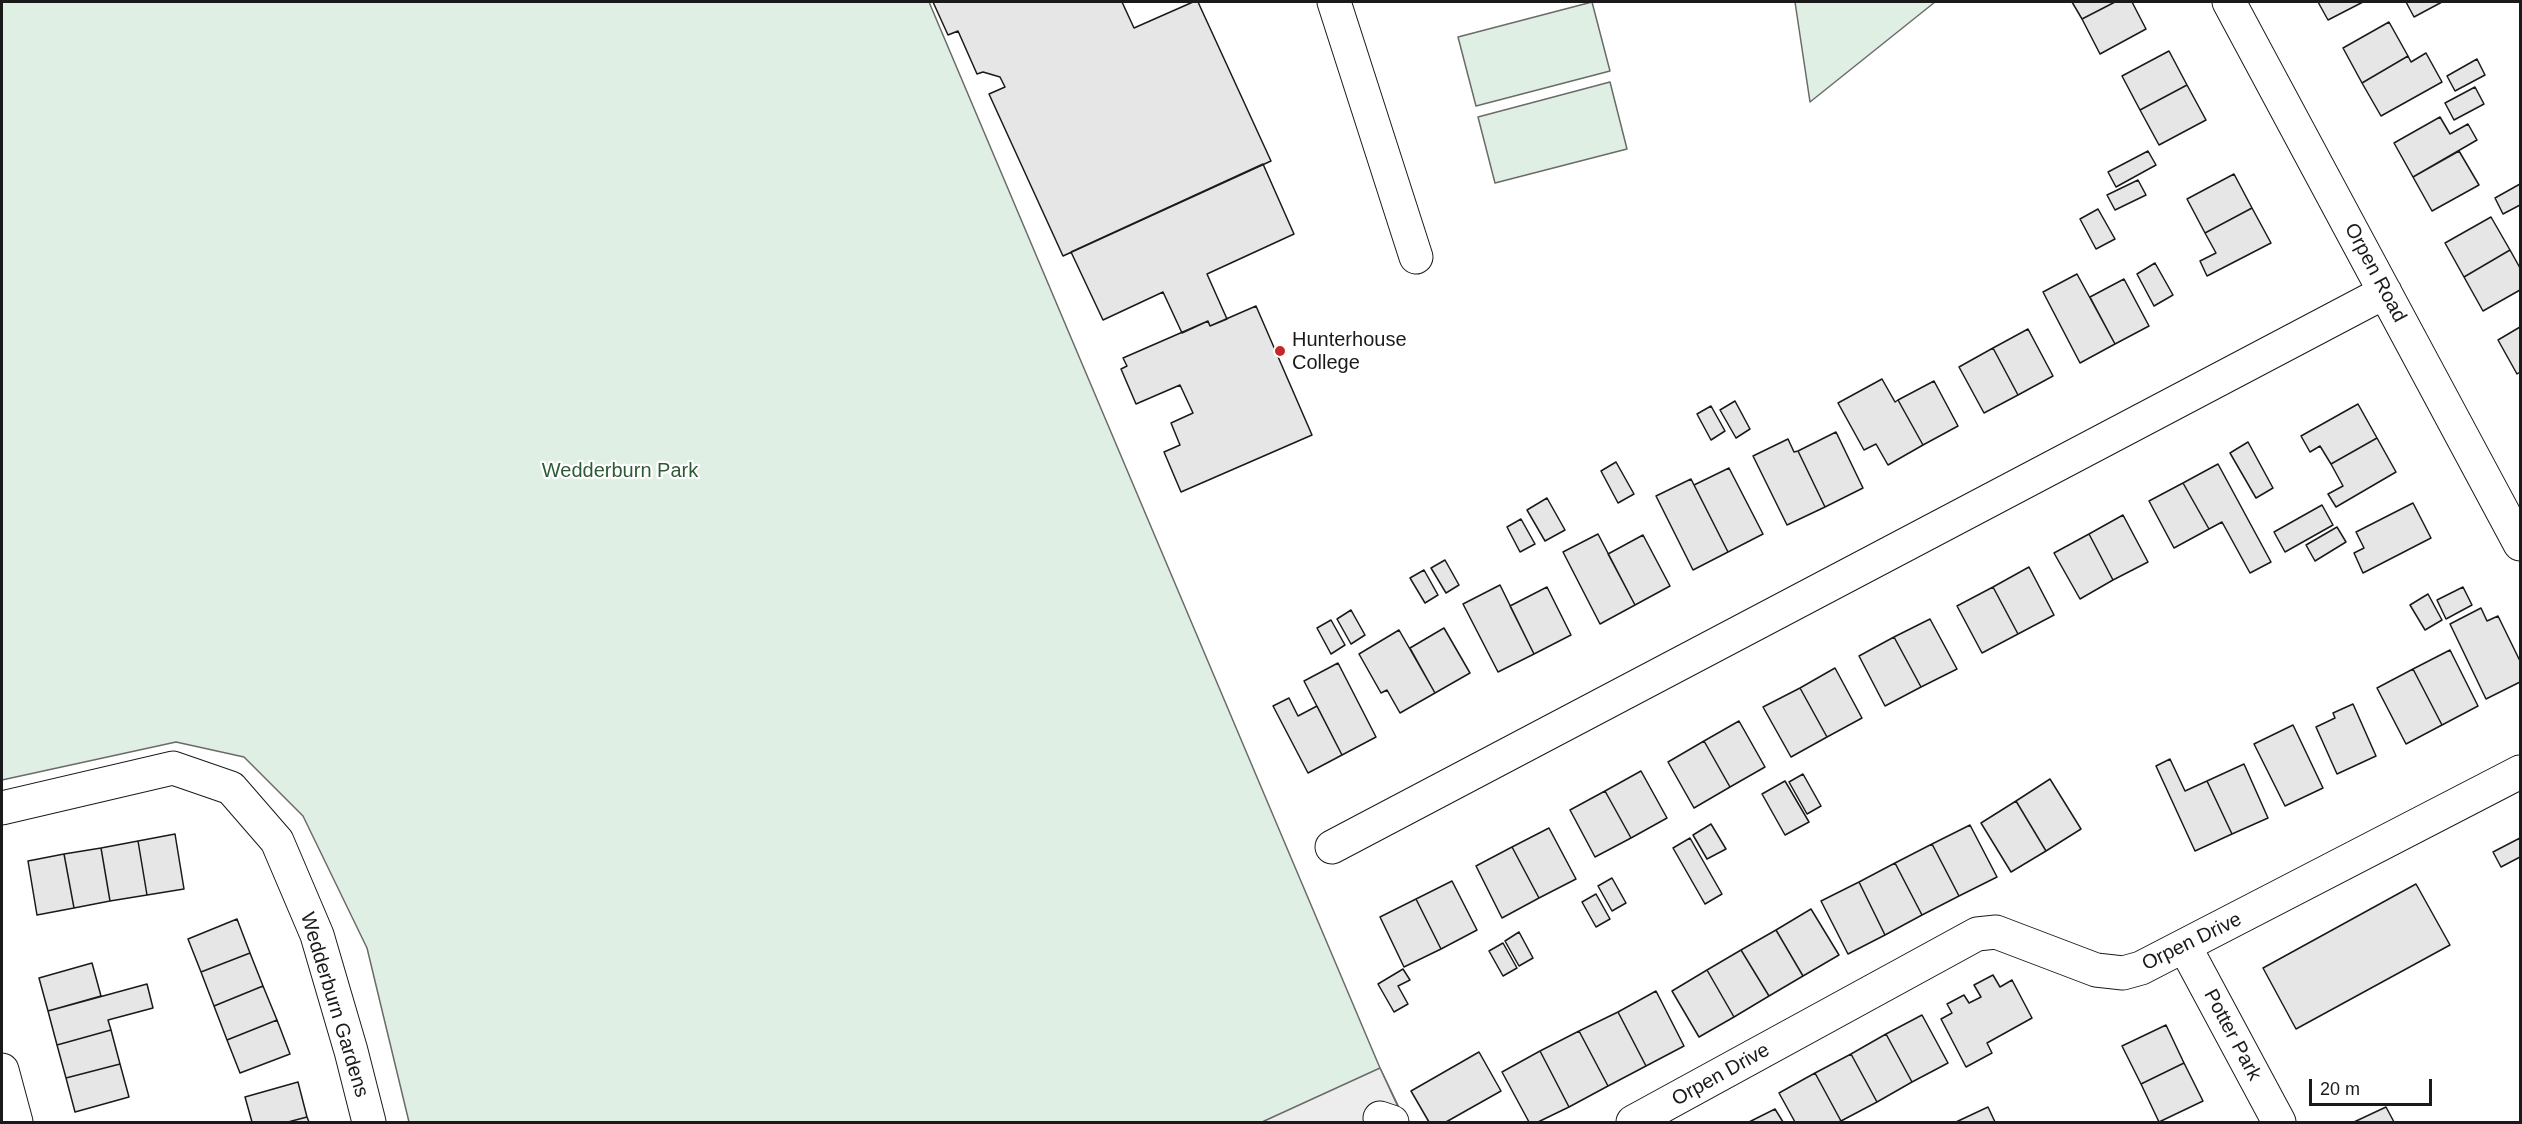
<!DOCTYPE html>
<style>
body{margin:0}
#map{position:relative;width:2522px;height:1124px;overflow:hidden;background:#fff;font-family:Helvetica,sans-serif}
canvas{display:block}
.frame{position:absolute;inset:0;border:3px solid #1a1a1a;pointer-events:none}
.scale{position:absolute;left:2309px;top:1079px;width:123px;height:27px;box-sizing:border-box;border:3px solid #1a1a1a;border-top:0;padding-left:8px;font-size:18px;line-height:21px;white-space:nowrap;color:#1a1a1a;-webkit-text-stroke:4px #fff;paint-order:stroke}
</style>
<div id="map">
<canvas width="2522" height="1124"></canvas>
<div class="frame"></div>
<div class="scale">20 m</div>
</div>
<script>
const g = document.querySelector('canvas').getContext('2d');
g.lineJoin = 'round';
function paint(path, color) { g.fillStyle = color; g.fill(path, 'evenodd'); }
function stroke(path, color, width, dash) { g.strokeStyle = color; g.lineWidth = width; g.lineCap = dash ? 'butt' : 'round'; g.setLineDash(dash || []); g.stroke(path); }
function write(font, color, halo, rows, align = 'center') {
  g.font = font + ' Helvetica,sans-serif'; g.lineWidth = 4.5; g.setLineDash([]); g.textBaseline = 'middle'; g.strokeStyle = halo; g.fillStyle = color; for (const [text, x, y, turn = 0] of rows) {
    g.save(); g.translate(x, y); g.rotate((+turn || 0) * Math.PI / 180); g.textAlign = isNaN(turn) ? turn : align; if (halo) g.strokeText(text, 0, 0); g.fillText(text, 0, 0); g.restore();
  }
}
const green = new Path2D(`
 M2,2H929L1380,1068L1406,1122H409L367,948L303,816L244,757L176,742L2,780Z
 M1592,2L1610,71L1476,106L1458,37Z
 M1795,2H1935L1810,102Z
 M1610,82L1627,149L1495,183L1478,117Z`);
paint(green, '#e0efe3');
stroke(green, '#6a6a6a', 1.5);
const parking = new Path2D(`
 M1380,1068L1405,1122H1262Z`);
paint(parking, '#ededed');
stroke(parking, '#6a6a6a', 1.5);
const building = new Path2D(`
 M933,2H1122L1134,28L1193,2H1198L1271,161L1063,256L989,94L1005,87L1000,77L983,72L977,74L958,31L948,35Z
 M2072,2H2115L2082,19Z
 M2115,2H2132L2146,29L2100,54L2082,19Z
 M2318,2H2363L2328,20Z
 M2406,2H2442L2414,17Z
 M2389,22L2408,56L2362,83L2343,48Z
 M2169,51L2187,85L2140,110L2122,76Z
 M2426,53L2442,82L2381,116L2362,83L2408,56L2411,62Z
 M2477,59L2485,75L2455,91L2447,76Z
 M2187,85L2206,120L2159,145L2140,110Z
 M2475,87L2484,104L2454,120L2445,103Z
 M2440,117L2450,134L2468,124L2477,140L2413,177L2394,143Z
 M2148,151L2156,165L2116,187L2108,172Z
 M2459,151L2479,185L2432,211L2413,177Z
 M1263,164L1294,234L1207,274L1227,319L1210,326L1208,321L1182,333L1163,292L1103,320L1071,252Z
 M2234,174L2252,208L2205,233L2187,199Z
 M2138,180L2146,195L2115,210L2107,195Z
 M2520,184V205L2503,214L2495,198Z
 M2252,208L2271,243L2207,276L2200,261L2216,253L2205,233Z
 M2098,209L2115,239L2096,249L2080,219Z
 M2491,217L2510,250L2464,277L2445,243Z
 M2510,250L2520,268V290L2483,311L2464,277Z
 M2155,263L2173,295L2154,306L2137,274Z
 M2077,274L2115,344L2080,363L2043,292Z
 M2124,279L2149,326L2115,344L2090,297Z
 M1256,306L1312,435L1181,492L1164,452L1180,445L1171,423L1193,413L1180,385L1136,404L1121,369L1127,366L1123,358L1208,321L1210,326Z
 M2520,327V372L2517,374L2498,340Z
 M2028,329L2053,376L2018,395L1993,348Z
 M1993,348L2018,395L1984,413L1959,367Z
 M1882,379L1895,402L1898,400L1923,445L1888,465L1876,444L1864,450L1838,403Z
 M1934,381L1958,426L1923,445L1898,400Z
 M1735,401L1750,429L1736,438L1720,410Z
 M2358,404L2377,438L2331,464L2320,446L2310,452L2301,436Z
 M1711,406L1725,431L1711,440L1697,414Z
 M1836,432L1863,488L1825,507L1798,451Z
 M2377,438L2396,472L2336,507L2328,494L2343,486L2331,464Z
 M1788,439L1794,452L1798,451L1825,507L1787,525L1753,456Z
 M2248,442L2273,488L2256,498L2230,453Z
 M1616,462L1634,494L1618,503L1601,471Z
 M2218,464L2271,562L2250,573L2222,522L2209,529L2183,483Z
 M1729,468L1763,534L1728,552L1694,485Z
 M1691,479L1728,552L1693,570L1656,496Z
 M2183,483L2209,529L2174,548L2149,501Z
 M1547,498L1565,530L1545,541L1527,510Z
 M2413,503L2431,538L2363,573L2354,553L2364,548L2356,532Z
 M2322,505L2333,525L2285,552L2274,532Z
 M2123,515L2148,562L2113,580L2089,534Z
 M1521,519L1535,544L1520,552L1507,527Z
 M2337,527L2346,542L2315,561L2306,545Z
 M1598,534L1635,605L1600,624L1563,552Z
 M2089,534L2113,580L2080,599L2054,553Z
 M1643,535L1670,586L1635,605L1608,554Z
 M1445,560L1459,585L1446,593L1431,568Z
 M2029,567L2054,615L2018,634L1993,587Z
 M1424,570L1438,595L1425,603L1410,578Z
 M1500,585L1534,654L1498,672L1463,604Z
 M1547,587L1571,635L1534,654L1510,606Z
 M1993,587L2018,634L1982,653L1957,606Z
 M2463,587L2472,605L2446,619L2437,600Z
 M2428,594L2442,620L2425,630L2410,605Z
 M2481,608L2487,621L2498,616L2520,661V682L2486,699L2450,624Z
 M1351,610L1365,635L1351,644L1337,619Z
 M1930,619L1957,669L1921,687L1894,637Z
 M1331,620L1345,645L1331,654L1317,628Z
 M1444,628L1470,673L1435,693L1410,648Z
 M1399,630L1435,693L1400,713L1387,690L1381,693L1359,654Z
 M1894,637L1921,687L1885,706L1859,656Z
 M2450,650L2478,706L2442,725L2413,669Z
 M1338,663L1376,737L1342,755L1304,681Z
 M1835,668L1862,718L1827,737L1800,688Z
 M2413,669L2442,725L2406,744L2377,688Z
 M1800,688L1827,737L1791,757L1763,707Z
 M1289,698L1298,716L1317,706L1342,755L1308,773L1273,706Z
 M2353,704L2376,756L2337,774L2316,727L2335,718L2333,713Z
 M1739,721L1765,767L1730,787L1704,741Z
 M2293,725L2323,788L2285,806L2254,744Z
 M1704,741L1730,787L1694,808L1668,762Z
 M2170,759L2185,791L2207,781L2232,834L2195,851L2156,766Z
 M2244,764L2268,818L2232,834L2207,781Z
 M1641,771L1667,818L1631,838L1605,791Z
 M1803,774L1821,806L1807,814L1789,782Z
 M2050,779L2081,829L2046,851L2016,801Z
 M1785,781L1809,822L1785,835L1762,794Z
 M1605,791L1631,838L1595,857L1570,810Z
 M2016,801L2046,851L2011,872L1981,823Z
 M1711,824L1726,849L1707,859L1693,835Z
 M1970,825L1997,877L1959,896L1932,844Z
 M1549,828L1576,879L1539,898L1512,847Z
 M175,834L184,889L147,895L138,841Z
 M1690,838L1722,894L1705,904L1673,848Z
 M2520,838V857L2501,867L2493,852Z
 M138,841L147,895L110,901L101,848Z
 M1932,844L1959,896L1922,915L1895,863Z
 M1512,847L1539,898L1502,918L1476,866Z
 M101,848L110,901L74,908L64,854Z
 M64,854L74,908L37,915L28,861Z
 M1895,863L1922,915L1885,935L1859,882Z
 M1612,878L1626,903L1612,911L1598,886Z
 M1452,881L1477,930L1441,949L1416,899Z
 M1859,882L1885,935L1848,954L1821,901Z
 M2416,884L2450,945L2296,1029L2263,968Z
 M1596,894L1610,919L1596,927L1582,902Z
 M1416,899L1441,949L1404,967L1380,917Z
 M1811,909L1839,955L1803,976L1776,930Z
 M237,919L250,953L201,972L188,939Z
 M1776,930L1803,976L1769,996L1741,950Z
 M1519,932L1533,958L1519,966L1505,941Z
 M1503,943L1517,968L1503,976L1489,951Z
 M1741,950L1769,996L1734,1017L1707,970Z
 M250,953L263,986L214,1006L201,972Z
 M92,963L101,996L48,1011L39,978Z
 M1403,969L1410,980L1398,986L1408,1004L1394,1012L1378,984Z
 M1707,970L1734,1017L1699,1037L1672,991Z
 M1993,975L2000,987L2012,980L2032,1018L1987,1043L1992,1053L1966,1067L1941,1019L1952,1013L1947,1004L1964,995L1969,1003L1981,997L1974,985Z
 M147,984L153,1008L108,1020L111,1030L57,1045L48,1011Z
 M263,986L277,1020L227,1040L214,1006Z
 M1656,991L1684,1046L1646,1066L1618,1012Z
 M1618,1012L1646,1066L1608,1086L1579,1031Z
 M1922,1015L1948,1063L1912,1082L1886,1034Z
 M277,1020L290,1054L240,1073L227,1040Z
 M2166,1025L2184,1063L2141,1084L2122,1046Z
 M111,1030L120,1064L66,1078L57,1045Z
 M1579,1031L1608,1086L1569,1107L1540,1051Z
 M1886,1034L1912,1082L1877,1102L1851,1054Z
 M1540,1051L1569,1107L1538,1122H1529L1502,1072Z
 M1479,1052L1501,1091L1446,1122H1429L1411,1091Z
 M1851,1054L1877,1102L1841,1121L1815,1073Z
 M2184,1063L2203,1101L2159,1122L2141,1084Z
 M120,1064L129,1097L75,1112L66,1078Z
 M1815,1073L1841,1121L1838,1122H1795L1779,1093Z
 M298,1082L307,1117L288,1122H252L245,1097Z
 M1988,1107L1995,1122H1956Z
 M2386,1107L2394,1122H2354Z
 M1775,1109L1783,1122H1749Z
 M307,1117L309,1122H288Z`);
paint(building, '#e6e6e6');
stroke(building, '#1a1a1a', 1.5);
const minor = new Path2D(`
 M1334,2L1416,257
 M2229,2L2520,544
 M2,808L173,768L231,788L277,841L317,935L351,1051L369,1122
 M1332,847L2385,292
 M2185,947L2279,1122
 M2,1070L16,1122
 M1380,1118L1392,1122
 M1633,1122L1977,934L1996,932L2096,970L2123,973L2141,968L2520,772`);
stroke(minor, '#1a1a1a', 35);
stroke(minor, '#fff', 33);
for (const [x, y, r, color] of [
 [1280,351,6,"#c62828"]
]) { const dot = new Path2D(); dot.arc(x, y, r, 0, 2 * Math.PI); g.fillStyle = color; g.fill(dot); stroke(dot, '#fff', 2); }
write('20px', '#1a1a1a', '#fff', [
 ["Orpen Road",2375,273,62],
 ["Orpen Drive",2192,942,-26],
 ["Wedderburn Gardens",334,1005,73],
 ["Potter Park",2232,1035,62],
 ["Orpen Drive",1721,1075,-29]
]);
write('20px', '#1a1a1a', '#fff', [
 ["Hunterhouse",1292,340],
 ["College",1292,363]
], 'left');
write('20px', '#2b5a34', '#fff', [
 ["Wedderburn Park",620,471]
]);
</script>
